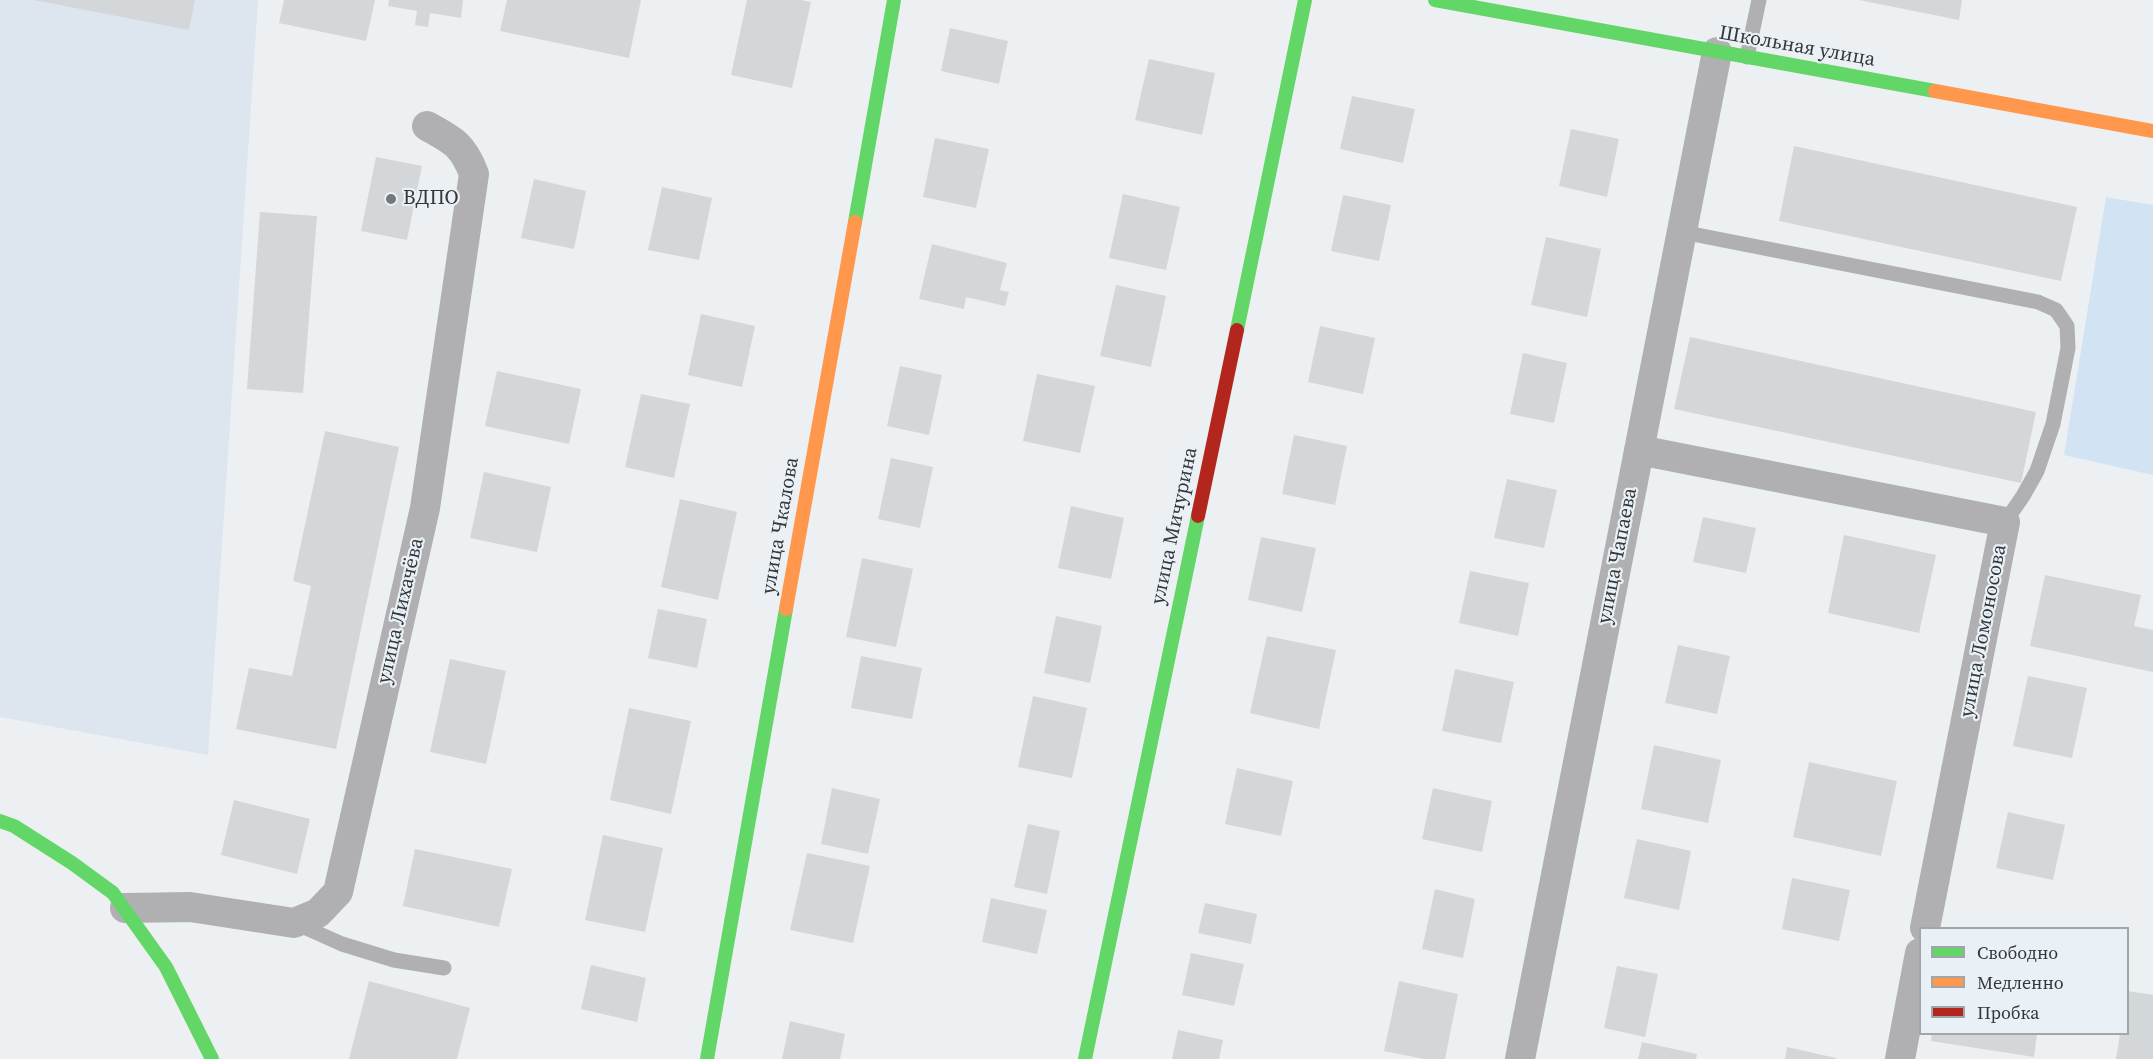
<!DOCTYPE html>
<meta charset="utf-8">
<style>
body{margin:0}
#map{position:relative;width:2153px;height:1059px;overflow:hidden;background:#ecf0f3;font-family:"Source Serif 4",serif}
canvas{display:block}
.legend{position:absolute;left:1919px;top:927px;width:210px;height:108px;box-sizing:border-box;background:#e9f0f6;border:2px solid #a1a6ab;margin:0;padding:8px 10px;list-style:none;font-size:18px;color:#34373a}
.legend li{display:flex;align-items:center;gap:12px;height:30px}
.legend b{width:30px;border:2px solid #a1a6ab}
</style>
<div id="map">
<canvas width="2153" height="1059"></canvas>
<ul class="legend">
<li><b style="height:8px;background:#63d668"></b>Свободно</li>
<li><b style="height:8px;background:#ff974d"></b>Медленно</li>
<li><b style="height:8px;background:#b3261e"></b>Пробка</li>
</ul>
</div>
<script>
const g = document.querySelector('canvas').getContext('2d');
g.lineJoin = 'round';
function paint(path, color) { g.fillStyle = color; g.fill(path, 'evenodd'); }
function stroke(path, color, width, dash) { g.strokeStyle = color; g.lineWidth = width; g.lineCap = dash ? 'butt' : 'round'; g.setLineDash(dash || []); g.stroke(path); }
function write(font, color, halo, rows, align = 'center') {
  g.font = font + ' "Source Serif 4",serif'; g.lineWidth = 4.5; g.setLineDash([]); g.textBaseline = 'middle'; g.strokeStyle = halo; g.fillStyle = color; for (const [text, x, y, turn = 0] of rows) {
    g.save(); g.translate(x, y); g.rotate((+turn || 0) * Math.PI / 180); g.textAlign = isNaN(turn) ? turn : align; if (halo) g.strokeText(text, 0, 0); g.fillText(text, 0, 0); g.restore();
  }
}
paint(new Path2D(`
 M0,0H258L208,755L0,717Z`), '#dde5ee');
paint(new Path2D(`
 M2106,197L2153,205V475L2064,455Z`), '#d2e3f4');
paint(new Path2D(`
 M34,0H195L189,30Z
 M284,0H375L366,41L279,23Z
 M389,0H463L461,18L430,13L428,27L415,25L417,11L388,6Z
 M507,0H641L629,58L500,31Z
 M747,0H801L811,2L792,88L731,75Z
 M1859,0H1962L1959,20Z
 M950,28L1008,41L999,84L941,71Z
 M1149,59L1215,73L1202,135L1135,120Z
 M1352,96L1415,109L1403,163L1340,149Z
 M1571,129L1619,139L1607,197L1559,186Z
 M935,138L989,149L976,208L923,197Z
 M1794,146L2077,207L2061,281L1779,221Z
 M376,157L422,166L407,240L361,231Z
 M534,179L586,191L574,249L521,238Z
 M662,187L712,198L699,260L648,250Z
 M1123,194L1180,207L1166,270L1109,258Z
 M1343,195L1391,205L1379,261L1331,251Z
 M260,212L317,216L303,393L247,389Z
 M1546,237L1601,249L1587,317L1531,305Z
 M932,244L1007,263L1000,290L1009,292L1005,306L966,297L964,309L919,299Z
 M1116,285L1166,296L1151,367L1100,356Z
 M701,314L755,326L742,387L688,375Z
 M1320,326L1375,338L1363,394L1308,382Z
 M1690,337L2036,412L2021,483L1674,409Z
 M1523,353L1567,363L1554,423L1510,414Z
 M900,366L942,375L929,435L887,426Z
 M497,371L581,389L569,444L485,426Z
 M1037,374L1095,386L1080,453L1023,441Z
 M641,394L690,404L674,478L625,467Z
 M325,431L399,447L336,749L236,729L249,668L292,676L311,586L293,581Z
 M1294,435L1347,446L1335,505L1282,494Z
 M891,458L933,467L920,528L878,519Z
 M484,472L551,487L537,552L470,538Z
 M1507,479L1557,490L1544,548L1494,538Z
 M680,499L737,512L718,600L661,587Z
 M1071,506L1124,518L1111,579L1058,568Z
 M1703,517L1756,528L1746,573L1693,562Z
 M1844,535L1936,555L1919,633L1828,613Z
 M1261,537L1316,548L1302,612L1248,600Z
 M862,558L913,569L896,647L846,637Z
 M1470,571L1529,583L1518,636L1459,623Z
 M2045,575L2141,595L2134,626L2153,630V672L2030,646Z
 M658,609L707,619L697,668L648,658Z
 M1056,616L1102,626L1090,683L1044,673Z
 M1267,636L1336,650L1319,729L1250,713Z
 M1678,645L1730,656L1717,714L1665,703Z
 M861,656L922,668L912,719L851,708Z
 M450,659L506,671L486,764L430,752Z
 M1455,669L1514,682L1501,743L1442,731Z
 M2028,676L2087,688L2072,758L2013,746Z
 M1033,696L1087,708L1072,778L1018,767Z
 M629,708L691,721L671,814L610,800Z
 M1654,745L1721,760L1708,823L1641,809Z
 M1809,762L1897,781L1881,856L1793,837Z
 M1237,768L1293,781L1281,836L1225,824Z
 M832,788L880,799L868,854L821,844Z
 M1433,788L1492,801L1482,852L1422,839Z
 M234,800L310,819L297,874L221,855Z
 M2008,812L2065,825L2053,880L1996,868Z
 M1028,824L1060,831L1047,894L1014,887Z
 M603,835L663,848L645,932L585,920Z
 M1637,839L1691,851L1679,910L1624,898Z
 M415,849L512,869L499,927L403,906Z
 M807,853L870,866L853,943L790,930Z
 M1792,878L1850,890L1839,941L1782,929Z
 M1435,889L1475,899L1463,958L1422,949Z
 M991,898L1047,910L1037,954L982,942Z
 M1205,903L1257,914L1251,944L1198,933Z
 M1191,953L1244,964L1234,1006L1182,995Z
 M591,965L646,978L637,1022L581,1009Z
 M1617,966L1658,974L1645,1037L1604,1028Z
 M369,981L470,1008L457,1059H349Z
 M1399,981L1458,994L1445,1059H1424L1384,1051Z
 M2128,991L2153,995V1059H2116L2120,1034H2128Z
 M790,1021L845,1034L840,1059H782Z
 M1178,1030L1223,1040L1219,1059H1172Z
 M1932,1034H2037L2034,1057L1931,1041Z
 M1642,1042L1697,1054L1696,1059H1638Z
 M1787,1047L1836,1058V1059H1785Z`), '#d4d7da');
stroke(new Path2D(`
 M1747,57L1759,0
 M1682,232L2038,302L2056,310L2067,326L2068,348L2053,424L2037,471L2023,496L2005,522
 M295,923L342,944L394,960L444,968`), '#b0b0b2', 15);
stroke(new Path2D(`
 M1639,450L2005,522L1925,928
 M125,908L190,907L294,923L318,913L338,892L425,508L474,174C463,145 453,140 427,126
 M1520,1059L1717,52
 M1900,1059L1920,953`), '#b0b0b2', 30);
stroke(new Path2D(`
 M1435,0L1935,91
 M855,222L894,0
 M1237,330L1305,0
 M0,821L14,826L72,863L113,893L166,967L212,1059
 M707,1059L786,609
 M1085,1059L1198,516`), '#63d668', 14);
stroke(new Path2D(`
 M1935,91L2153,131
 M786,609L855,222`), '#ff974d', 14);
stroke(new Path2D(`
 M1198,516L1237,330`), '#b3261e', 14);
for (const [x, y, r, color] of [
 [391,199,6,"#74787b"]
]) { const dot = new Path2D(); dot.arc(x, y, r, 0, 2 * Math.PI); g.fillStyle = color; g.fill(dot); stroke(dot, '#e9f0f6', 2); }
write('20px', '#34373a', '#e9f0f6', [
 ["Школьная улица",1797,47,10],
 ["улица Чкалова",781,526,-80],
 ["улица Мичурина",1175,526,-78],
 ["улица Чапаева",1618,556,-79],
 ["улица Лихачёва",401,611,-77],
 ["улица Ломоносова",1984,631,-79]
]);
write('20px', '#34373a', '#e9f0f6', [
 ["ВДПО",403,199]
], 'left');
</script>
